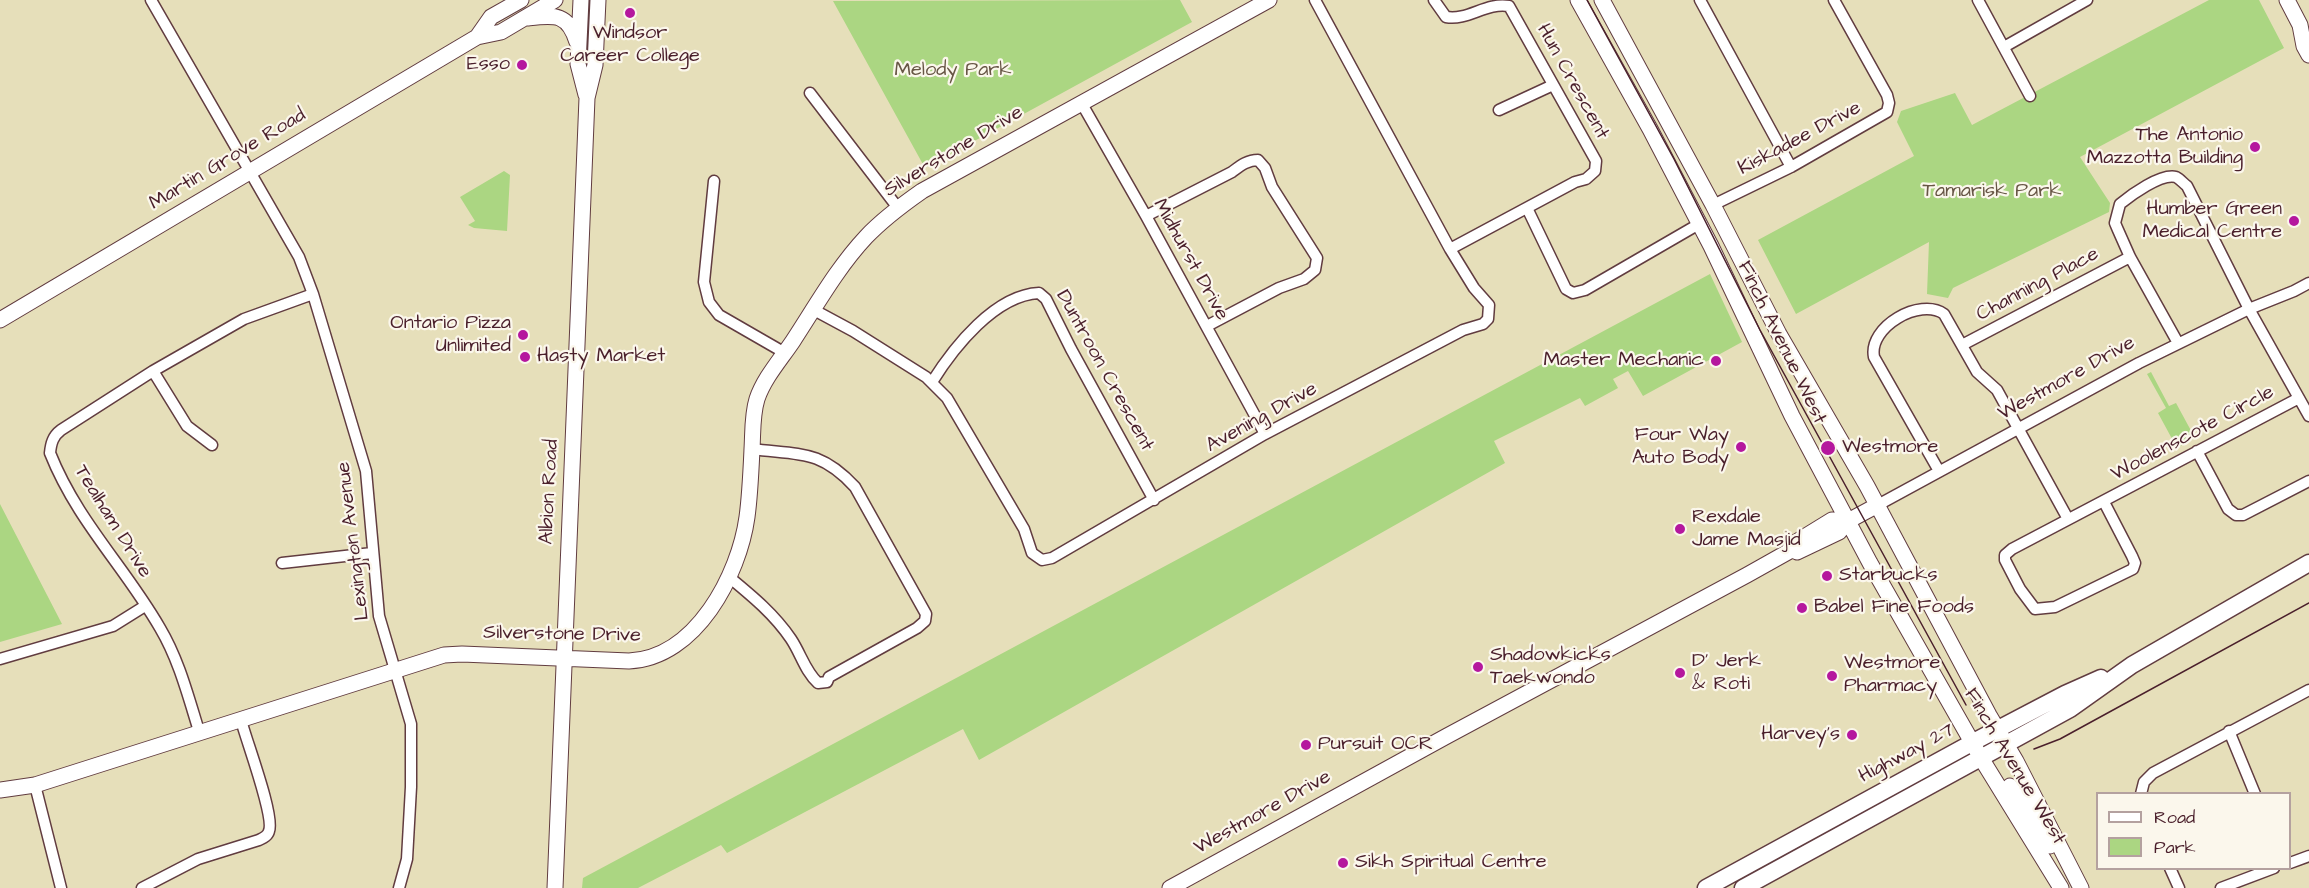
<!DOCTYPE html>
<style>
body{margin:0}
#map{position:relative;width:2309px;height:888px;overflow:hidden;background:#e6dfba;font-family:"Architects Daughter",sans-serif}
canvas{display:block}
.legend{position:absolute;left:2096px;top:792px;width:195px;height:78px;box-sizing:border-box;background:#fbf7ec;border:2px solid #b4a19f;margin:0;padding:8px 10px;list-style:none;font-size:18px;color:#4a1f2b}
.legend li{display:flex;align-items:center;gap:12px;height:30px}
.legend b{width:30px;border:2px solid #b4a19f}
</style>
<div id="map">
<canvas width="2309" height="888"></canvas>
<ul class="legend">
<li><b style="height:8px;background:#fff"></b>Road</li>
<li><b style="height:16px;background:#abd682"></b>Park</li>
</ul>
</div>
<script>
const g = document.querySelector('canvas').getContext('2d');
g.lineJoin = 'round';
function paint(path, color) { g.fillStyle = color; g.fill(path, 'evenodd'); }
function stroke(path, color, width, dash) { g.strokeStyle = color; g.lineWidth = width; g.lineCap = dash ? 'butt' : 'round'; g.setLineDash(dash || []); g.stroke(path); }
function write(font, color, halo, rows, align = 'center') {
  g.font = font + ' "Architects Daughter",sans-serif'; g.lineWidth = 4.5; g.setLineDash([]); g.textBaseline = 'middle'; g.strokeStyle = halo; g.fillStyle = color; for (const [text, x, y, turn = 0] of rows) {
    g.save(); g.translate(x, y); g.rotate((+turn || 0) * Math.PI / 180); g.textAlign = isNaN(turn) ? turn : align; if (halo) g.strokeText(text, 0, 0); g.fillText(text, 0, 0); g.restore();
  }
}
paint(new Path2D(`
 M1180,0L1192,22L925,168L833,1Z
 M2209,0H2259L2284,48L2080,157L2110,203L2109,212L1953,288L1948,298L1927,294L1929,242L1796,314L1758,240L1914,156L1897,122L1901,111L1955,93L1972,125Z
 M504,171L510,175L507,231L474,228L468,225L475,221L460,197Z
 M1710,274L1742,342L1643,396L1628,371L1613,379L1618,388L1585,406L1580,398L1494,441L1505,463L979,760L963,729L727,853L721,845L638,888H582L583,878Z
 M2151,372L2169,406L2176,403L2195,438L2177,448L2158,413L2166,408L2147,374Z
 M0,504L62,624L0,642Z`), '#abd682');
const street = new Path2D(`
 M151,0L299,257L313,294L366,471L379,616L411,724V787L407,859L399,888
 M1434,0L1446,17C1468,21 1486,2 1509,6L1596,161L1595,171L1586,179L1575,182L1450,249
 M1700,0L1791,167
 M1978,0L2030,96
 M2004,47L2087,0
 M810,93L898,208
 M1082,104L1146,216L1265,434
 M1499,110L1553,85
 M714,181L704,282L709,302L719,315L785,353
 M1713,205L1791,167L1887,112L1889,103L1887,95L1834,0
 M1527,208L1566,289L1573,293L1585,290L1699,224
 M1146,216L1232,172C1240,166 1247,160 1258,160L1265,168L1272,187L1317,258L1315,270L1304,279L1279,288L1207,326
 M814,310L853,331L926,377L947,398L1024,529L1032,553L1042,560L1052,558L1265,434L1463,330L1483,324L1488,319L1489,305L1474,288L1450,249L1315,0
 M2178,343L2130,257L2118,230L2115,223L2120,204C2131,195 2161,173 2176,177C2180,179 2183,183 2187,186L2249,309L2309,416
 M1962,345L2130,257
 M153,371L187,426L212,445
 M932,382C954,347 995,295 1039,293L1046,299L1071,349L1154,500
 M2197,451L2228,509L2236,515H2243L2309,481
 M1939,471L1874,357C1868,327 1920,297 1944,314L1977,372L1997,390L2068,519
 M2104,502L2132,556L2135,563L2133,569L2055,607L2035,609L2020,589L2005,560V555L2012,549L2299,398
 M1876,506L2139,363L2249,309L2294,291L2309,283
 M282,563L372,553
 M729,577C752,596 774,614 791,639C801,654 805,671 818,683L827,682L829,677L917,628L925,621L926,614L855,487C820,449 799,455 752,449
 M0,659L113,626L145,606
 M199,731C188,696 179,660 160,628C125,567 77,521 50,453C51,443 53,436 61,430L153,371L244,319L313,294
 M2229,731L2255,794
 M35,785L61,888
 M2141,794L2144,782L2153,773L2309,690
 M2290,863L2309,856
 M2170,868L2179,888
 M142,888L198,859L259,840C263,838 268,836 269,831C275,816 246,740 241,720
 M2221,888L2274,868`);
const secondary = new Path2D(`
 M581,0L578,64L586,95
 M1578,0L1650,129L1711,246L1792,416L1870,563L1981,758L2061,888
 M1602,0L1713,205L1779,334L1867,486L1989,715L2016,761L2081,888
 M2287,0L2300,25L2304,46L2309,55
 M528,18C555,15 568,13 577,42
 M477,37L491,17L521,0
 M0,320L477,37L501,32L555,0
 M1797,552L1839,532L1848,521L1876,506
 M2010,786L2050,846
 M0,790L35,785L444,655L462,654L629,661C696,658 739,575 747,517C750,495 751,471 752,449C753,433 752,415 757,399C764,378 781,359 793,341C816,306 837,268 866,237C883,219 902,205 922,191L1269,0
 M555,888L587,98L595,65L598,0
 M1170,888L1447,736L1747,575L1788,552L1793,544L1832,520L1848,521`);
const primary = new Path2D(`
 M1706,888L1979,739L2065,694L2101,678
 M1743,888L2070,709L2132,665L2309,563`);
stroke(street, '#613c40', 13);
stroke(secondary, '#613c40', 17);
stroke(primary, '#613c40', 19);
stroke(street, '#fff', 10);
stroke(secondary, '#fff', 15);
stroke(primary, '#fff', 16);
stroke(new Path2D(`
 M1587,0L1674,159L1760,330L1966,705
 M2034,749L2060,739L2309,603`), '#4a1f2b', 1.5);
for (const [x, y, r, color] of [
 [630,13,6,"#b5179e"],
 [522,65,6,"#b5179e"],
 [2255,147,6,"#b5179e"],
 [2294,221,6,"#b5179e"],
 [523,335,6,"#b5179e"],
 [525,357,6,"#b5179e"],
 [1716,361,6,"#b5179e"],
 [1741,447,6,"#b5179e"],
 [1828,448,8,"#b5179e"],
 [1680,529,6,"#b5179e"],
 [1827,576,6,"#b5179e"],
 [1802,608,6,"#b5179e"],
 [1478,667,6,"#b5179e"],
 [1680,673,6,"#b5179e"],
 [1832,676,6,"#b5179e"],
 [1852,735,6,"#b5179e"],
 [1306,745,6,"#b5179e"],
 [1343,863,6,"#b5179e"]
]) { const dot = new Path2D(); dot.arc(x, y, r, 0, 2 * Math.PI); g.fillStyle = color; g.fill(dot); stroke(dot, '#fbf7ec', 2); }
write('20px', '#4a1f2b', '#fbf7ec', [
 ["Windsor",630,34,"center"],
 ["Career College",630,57,"center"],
 ["Esso",510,65,"right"],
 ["The Antonio",2243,136,"right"],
 ["Mazzotta Building",2243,159,"right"],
 ["Humber Green",2282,210,"right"],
 ["Medical Centre",2282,233,"right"],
 ["Ontario Pizza",511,324,"right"],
 ["Unlimited",511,347,"right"],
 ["Hasty Market",537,357],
 ["Master Mechanic",1704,361,"right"],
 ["Four Way",1729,436,"right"],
 ["Auto Body",1729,459,"right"],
 ["Westmore",1842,448],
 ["Rexdale",1692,518],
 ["Jame Masjid",1692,541],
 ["Starbucks",1839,576],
 ["Babel Fine Foods",1814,608],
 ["Shadowkicks",1490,656],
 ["Taekwondo",1490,679],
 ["D' Jerk",1692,662],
 ["& Roti",1692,685],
 ["Westmore",1844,664],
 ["Pharmacy",1844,687],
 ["Harvey's",1840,735,"right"],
 ["Pursuit OCR",1318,745],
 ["Sikh Spiritual Centre",1355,863]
], 'left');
write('20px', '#675645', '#fbf7ec', [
 ["Melody Park",953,71],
 ["Tamarisk Park",1992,192]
]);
write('20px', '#4a1f2b', '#fbf7ec', [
 ["Hun Crescent",1572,82,61],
 ["Kiskadee Drive",1800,139,-28],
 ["Silverstone Drive",954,152,-31],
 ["Martin Grove Road",228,160,-31],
 ["Midhurst Drive",1190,260,61],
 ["Channing Place",2038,285,-28],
 ["Finch Avenue West",1781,343,64],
 ["Duntroon Crescent",1104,371,61],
 ["Westmore Drive",2067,379,-29],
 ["Avening Drive",1262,418,-29],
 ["Woolenscote Circle",2193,434,-28],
 ["Albion Road",550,492,-87],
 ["Tealham Drive",112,522,58],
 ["Lexington Avenue",354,541,-97],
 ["Silverstone Drive",562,635,1],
 ["Highway 27",1907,754,-28],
 ["Finch Avenue West",2014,767,59],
 ["Westmore Drive",1263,813,-29]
]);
</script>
